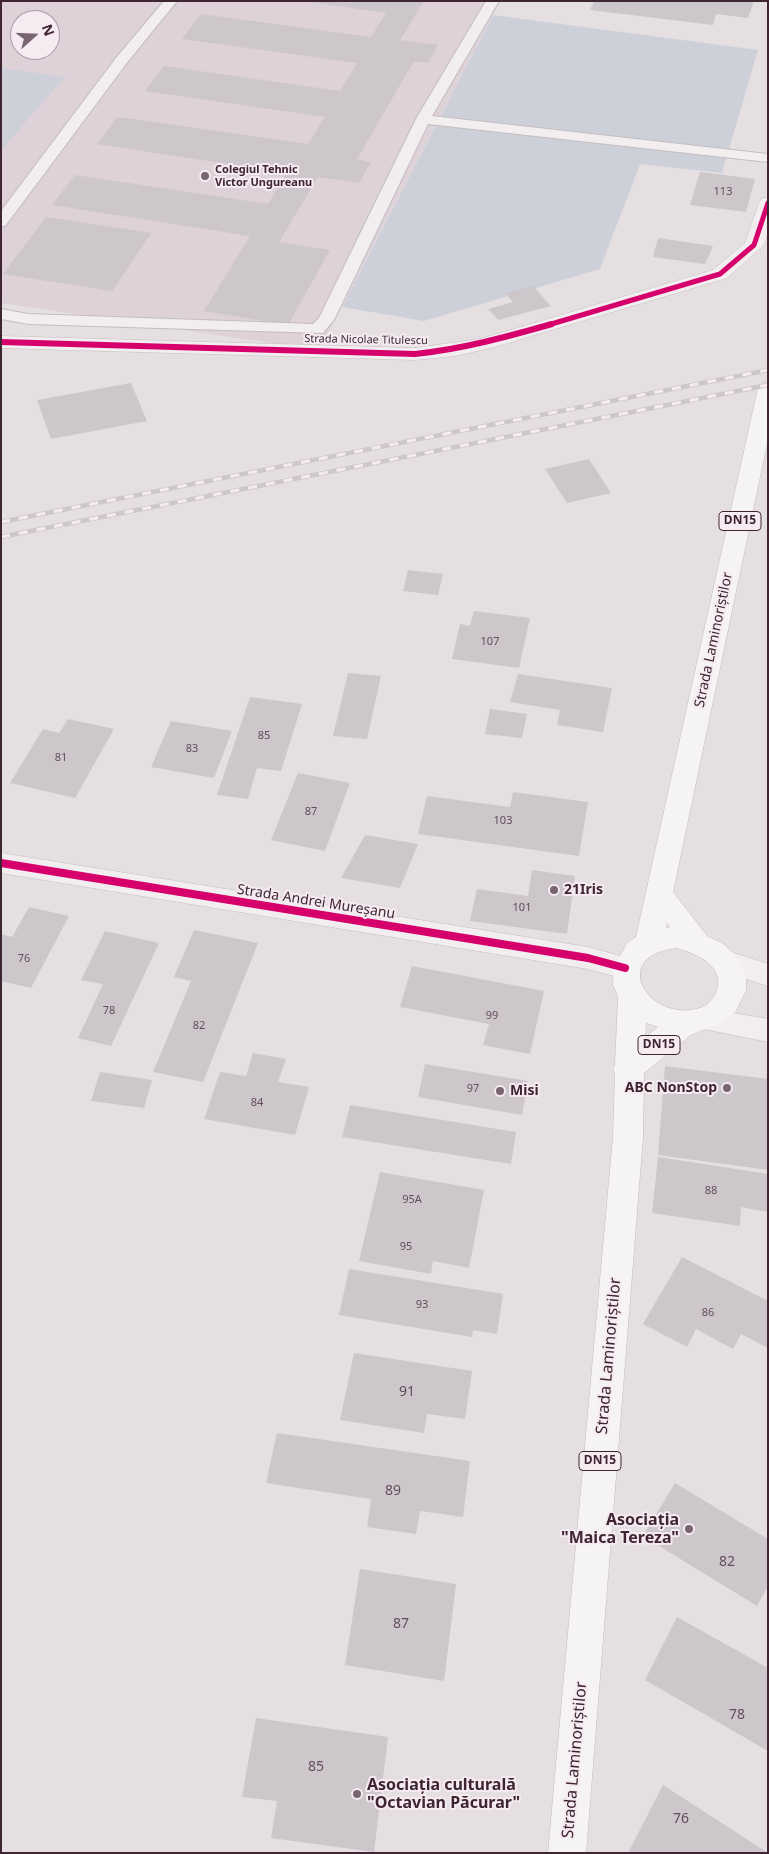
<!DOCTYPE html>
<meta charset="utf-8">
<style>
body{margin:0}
#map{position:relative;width:769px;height:1854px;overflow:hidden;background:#e5dfe2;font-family:"Noto Sans",sans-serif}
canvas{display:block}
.frame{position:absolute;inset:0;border:2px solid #3f2431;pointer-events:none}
.north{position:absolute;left:10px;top:10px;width:50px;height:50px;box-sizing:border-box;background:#f5ebf1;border:1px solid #ac9ba4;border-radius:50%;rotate:70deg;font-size:14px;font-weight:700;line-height:20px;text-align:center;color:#3f2431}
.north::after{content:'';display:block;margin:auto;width:18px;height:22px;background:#79656f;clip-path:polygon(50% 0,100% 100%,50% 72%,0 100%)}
</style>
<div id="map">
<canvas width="769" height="1854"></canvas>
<div class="frame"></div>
<div class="north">N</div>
</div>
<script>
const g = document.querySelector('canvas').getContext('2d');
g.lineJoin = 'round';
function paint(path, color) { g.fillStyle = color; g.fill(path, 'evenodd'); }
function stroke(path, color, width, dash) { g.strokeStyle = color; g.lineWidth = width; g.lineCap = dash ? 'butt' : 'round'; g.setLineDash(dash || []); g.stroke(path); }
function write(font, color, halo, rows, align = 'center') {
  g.font = font + ' "Noto Sans",sans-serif'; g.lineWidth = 4; g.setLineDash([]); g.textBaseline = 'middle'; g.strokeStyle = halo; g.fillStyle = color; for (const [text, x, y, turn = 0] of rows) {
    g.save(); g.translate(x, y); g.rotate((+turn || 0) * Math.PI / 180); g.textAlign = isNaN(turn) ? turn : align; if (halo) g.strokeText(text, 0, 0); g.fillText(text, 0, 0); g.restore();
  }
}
paint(new Path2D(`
 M1,1H500L319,350L1,303ZM20,20H50V50H20Z`), '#ded1d8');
paint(new Path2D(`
 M493,15L758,50L722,173L640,164L600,269L424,321L342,307Z
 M1,68L65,77L1,150Z`), '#ced0d9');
paint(new Path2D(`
 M304,1H424L400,40L438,45L428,63L414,61L357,159L371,162L359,183L318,177L279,242L330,250L288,325L204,311L250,236L52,205L75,175L268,204L287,173L97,144L118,117L308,144L325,117L145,91L164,66L340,91L357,63L182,39L201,14L371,37L386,13Z
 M594,1H754L748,18L716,14L713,25L590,10Z
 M700,172L755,179L746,212L690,205Z
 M46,217L151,233L112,291L3,274Z
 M658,238L713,246L705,264L653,257Z
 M533,286L551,306L498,320L488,309L513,302L505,293Z
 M131,383L147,421L51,439L37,400Z
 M589,459L611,493L567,503L545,469Z
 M408,570L443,574L438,595L403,591Z
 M474,611L530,618L519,668L452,659L460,624L470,626Z
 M348,673L381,676L367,739L333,736Z
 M518,674L612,688L603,732L557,725L560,710L510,702Z
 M250,697L302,704L281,771L257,768L248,799L217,795Z
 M490,709L527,714L522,738L485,734Z
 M68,719L114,729L75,798L10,783L43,729L59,733Z
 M171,721L232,731L214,778L151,767Z
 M298,773L350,783L325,851L271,840Z
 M513,792L588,802L579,856L418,834L427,796L510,807Z
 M365,835L418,844L400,888L341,878Z
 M532,870L575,876L567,934L470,921L477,889L528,896Z
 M29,907L69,916L31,988L1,981V934L12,937Z
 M194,930L258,943L203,1082L153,1072L191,981L174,977Z
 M105,931L159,943L111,1046L78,1038L103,984L81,980Z
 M412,966L544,991L530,1054L483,1045L489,1024L400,1007Z
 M253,1053L286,1059L278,1082L309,1087L295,1135L204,1119L220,1072L246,1076Z
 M425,1064L528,1081L522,1115L418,1097Z
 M665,1066L768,1079V1170L658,1155Z
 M100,1072L152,1080L144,1108L91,1101Z
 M350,1105L516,1132L511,1164L342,1137Z
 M658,1157L768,1174V1212L741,1207L740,1226L652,1213Z
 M380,1172L484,1190L469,1268L433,1261L431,1274L359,1261Z
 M682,1257L768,1301V1348L741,1334L733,1349L696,1329L687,1347L643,1324Z
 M349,1269L503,1294L497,1334L473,1330L472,1337L339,1315Z
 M354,1353L472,1371L465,1419L427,1414L424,1433L340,1420Z
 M277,1433L470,1461L463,1517L420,1511L416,1534L367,1527L371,1499L266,1483Z
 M675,1483L768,1539V1586L757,1606L643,1536Z
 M360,1569L456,1584L444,1681L345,1665Z
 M677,1617L768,1668V1751L645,1680Z
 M256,1718L388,1737L374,1852L271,1838L277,1801L242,1797Z
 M663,1785L768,1853H628Z`), '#cdc6ca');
const service = new Path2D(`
 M164,1H177L126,64L6,225L1,227V211L116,58Z
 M486,1H499L432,116L768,154V162L428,124L334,320L323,333L28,324L1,319V309L28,314L313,324L319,318L416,119Z`);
const minor = new Path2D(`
 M768,197V232L764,245L727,278L491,348L455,356L415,360L1,348V336L415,348L480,339L713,270L745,243L759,203L761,199Z
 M1,853L588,947L635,960L639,968L635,976L625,979L588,969L1,873Z
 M725,950L768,964V986L715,969L711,961L715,953Z
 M704,1008L768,1019V1042L694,1027L690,1019L694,1011Z`);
const primary = new Path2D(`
 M768,382V439L673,892L707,936L724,944L735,955L746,976V990L736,1011L726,1021L691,1035L644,1073L643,1137L586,1853H548L613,1137L615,1073L613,1069L615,1065L618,996L613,985L614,967L627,943L636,937L758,388L761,384ZM667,923L670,927L666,928ZM677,948C697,954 727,966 716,993C714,999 706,1006 700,1008C650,1024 606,956 677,948ZM646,1023L658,1027L645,1038Z`);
stroke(service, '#c3bdc0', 2);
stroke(minor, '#c3bdc0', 1);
stroke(primary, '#c3bbbf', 1);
paint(service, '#f2eef0');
paint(minor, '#f2eef0');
paint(primary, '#f5f3f4');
const rail = new Path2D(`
 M1,522L768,370
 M1,537L768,385`);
stroke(rail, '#cdc7ca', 4.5);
stroke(rail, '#f5ebf1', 3, [9]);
stroke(new Path2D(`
 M548,325L720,274L754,245L768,203`), '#d6006c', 5);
stroke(new Path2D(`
 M1,342L415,354C463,349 506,337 552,324`), '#d6006c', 6);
stroke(new Path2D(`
 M1,863L588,958L625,968`), '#d6006c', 8);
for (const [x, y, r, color] of [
 [205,176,5,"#79656f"],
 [554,890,5,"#79656f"],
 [727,1088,5,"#79656f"],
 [500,1091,5,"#79656f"],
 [689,1529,5,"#79656f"],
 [357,1794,5,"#79656f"]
]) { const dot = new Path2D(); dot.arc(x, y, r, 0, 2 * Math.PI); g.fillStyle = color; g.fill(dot); stroke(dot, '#f5ebf1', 2); }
write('bold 11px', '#3f2431', '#f5ebf1', [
 ["Colegiul Tehnic",215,170],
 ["Victor Ungureanu",215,183]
], 'left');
write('11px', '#644e59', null, [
 ["113",723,192],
 ["107",490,642],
 ["85",264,736],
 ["83",192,749],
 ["81",61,758],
 ["87",311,812],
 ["103",503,821],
 ["101",522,908],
 ["76",24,959],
 ["78",109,1011],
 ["99",492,1016],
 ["82",199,1026],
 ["97",473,1089],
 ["84",257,1103],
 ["88",711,1191],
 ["95A",412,1200],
 ["95",406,1247],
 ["93",422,1305],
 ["86",708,1313]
]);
write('11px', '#3f2431', '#f5ebf1', [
 ["Strada Nicolae Titulescu",366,340,1]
]);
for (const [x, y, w] of [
 [740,521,42],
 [659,1045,42],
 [600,1461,42]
]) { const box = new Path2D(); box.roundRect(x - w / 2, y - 9.5, w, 19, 4); g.fillStyle = '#f5ebf1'; g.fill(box); stroke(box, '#3f2431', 1); }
write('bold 12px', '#3f2431', null, [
 ["DN15",740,521],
 ["DN15",659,1045],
 ["DN15",600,1461]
]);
write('14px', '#3f2431', '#f5ebf1', [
 ["Strada Laminoriștilor",714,640,-78],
 ["Strada Andrei Mureșanu",316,902,9]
]);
write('bold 14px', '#3f2431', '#f5ebf1', [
 ["21Iris",564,890],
 ["ABC NonStop",717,1088,"right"],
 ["Misi",510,1091]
], 'left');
write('14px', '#644e59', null, [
 ["91",407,1392],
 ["89",393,1491],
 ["82",727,1562],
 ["87",401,1624],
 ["78",737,1715],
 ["85",316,1767],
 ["76",681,1819]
]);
write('16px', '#3f2431', '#f5ebf1', [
 ["Strada Laminoriștilor",609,1356,-85],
 ["Strada Laminoriștilor",575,1760,-85]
]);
write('bold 16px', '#3f2431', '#f5ebf1', [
 ["Asociația",679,1520],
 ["\"Maica Tereza\"",679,1538],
 ["Asociația culturală",367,1785,"left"],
 ["\"Octavian Păcurar\"",367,1803,"left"]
], 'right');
</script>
